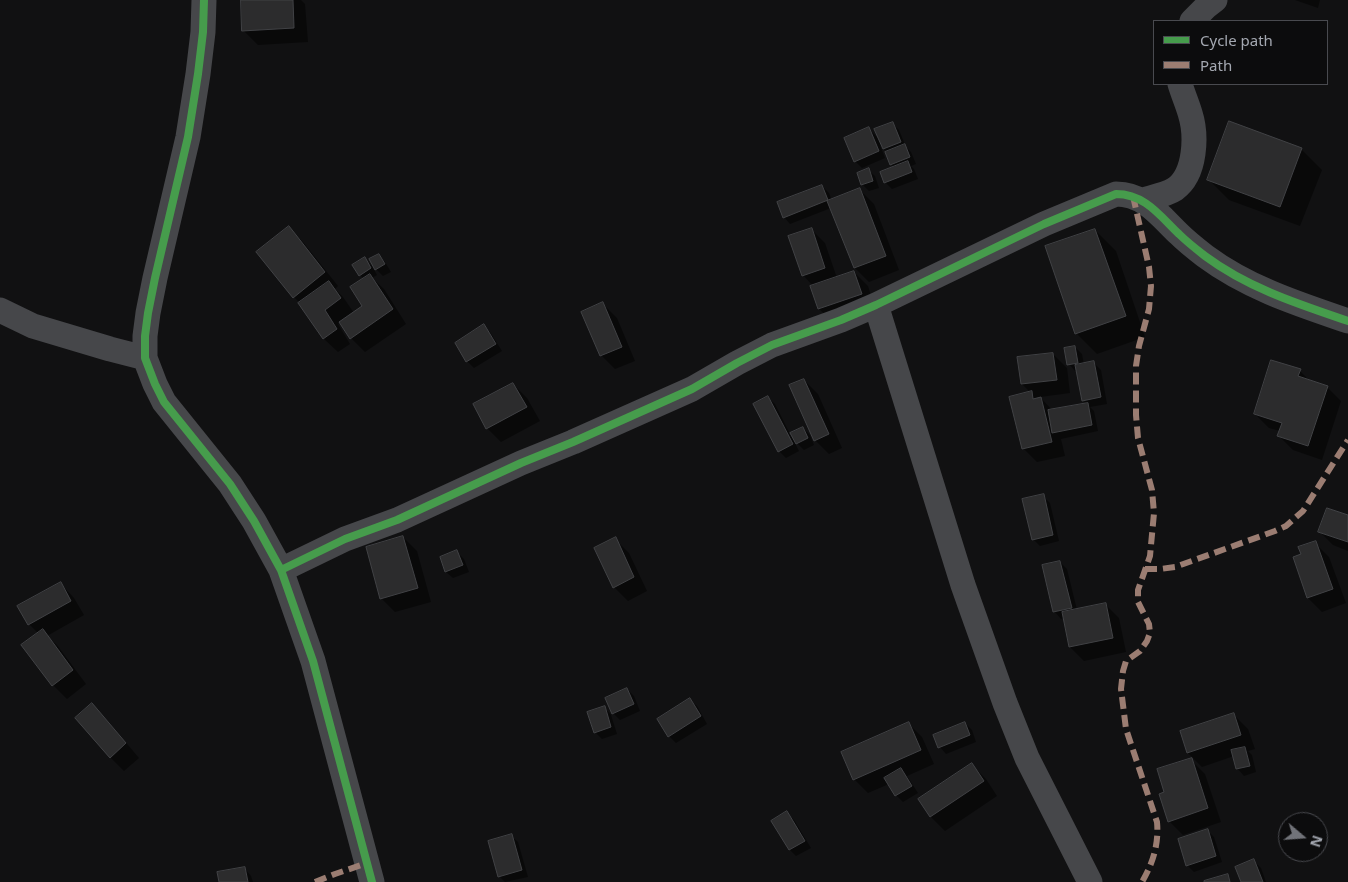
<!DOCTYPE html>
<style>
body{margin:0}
#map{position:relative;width:1348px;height:882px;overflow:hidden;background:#111112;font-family:"Noto Sans",sans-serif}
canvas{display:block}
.legend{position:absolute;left:1153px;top:20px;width:175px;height:65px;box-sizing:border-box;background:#0c0c0d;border:1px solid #494a4f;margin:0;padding:6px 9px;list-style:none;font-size:15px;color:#a4a8b1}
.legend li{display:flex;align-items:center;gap:10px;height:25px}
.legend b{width:25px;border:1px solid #494a4f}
.north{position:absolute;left:1278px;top:812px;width:50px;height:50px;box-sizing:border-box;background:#0c0c0d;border:1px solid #494a4f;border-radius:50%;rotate:108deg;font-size:14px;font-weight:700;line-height:20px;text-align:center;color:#a4a8b1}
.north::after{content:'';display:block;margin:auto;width:18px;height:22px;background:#717379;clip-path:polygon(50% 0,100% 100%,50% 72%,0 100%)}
</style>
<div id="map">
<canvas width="1348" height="882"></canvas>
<ul class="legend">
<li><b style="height:6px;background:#469c4c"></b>Cycle path</li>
<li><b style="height:6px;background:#9b7d72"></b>Path</li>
</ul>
<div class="north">N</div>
</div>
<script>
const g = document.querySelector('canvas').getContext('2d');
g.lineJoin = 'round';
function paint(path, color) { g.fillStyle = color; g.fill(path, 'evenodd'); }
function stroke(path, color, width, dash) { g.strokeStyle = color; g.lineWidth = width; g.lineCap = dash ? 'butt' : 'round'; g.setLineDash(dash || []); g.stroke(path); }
paint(new Path2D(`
 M242,0H301L305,4L308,42L258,45L244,31Z
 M1295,0H1320L1318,8Z
 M892,123L899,130L906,147L911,152L916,164L911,166L914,169L918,179L892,189L885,182L894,168L891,164L887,152L880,145L885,158L862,168L855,161L869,129L880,140Z
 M1301,149L1322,170L1300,226L1229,200L1208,179Z
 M868,170L875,176L879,188L869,191L862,184Z
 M822,186L829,193L832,201L860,190L874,204L899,270L869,282L855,268L831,208L790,224L784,217Z
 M289,228L303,242L338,286L335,289L343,297L354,313L364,306V279L360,275L365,259L372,266L377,275L372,278L384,289L406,324L365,352L351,338L341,322L338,324L350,344L338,352L324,339L300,303L294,297Z
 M811,229L825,243L837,278L854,272L868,286L875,308L833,322L819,309L813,286L803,275Z
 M1095,230L1116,251L1145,337L1097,354L1076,333Z
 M378,255L385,262L391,272L383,276L376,269Z
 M603,304L617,318L635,361L615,369L601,355Z
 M484,326L490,332L502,351L474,368L467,361L457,343Z
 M1075,347L1082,354L1084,365L1094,363L1101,370L1107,404L1090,407L1094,411L1098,431L1061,439L1065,456L1037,462L1023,448L1031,393L1022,384L1053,354L1067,368L1070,393L1040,397L1053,411L1087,404L1083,400L1078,371H1075L1069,364Z
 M1300,371L1310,381L1327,387L1341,401L1322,460L1293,450L1279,436L1280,431L1269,428L1255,414Z
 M804,380L818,394L842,448L829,454L815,440Z
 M513,384L527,398L540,421L501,442L487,428Z
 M768,398L775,404L790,434L803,428L810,435L814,445L804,450L793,439L799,451L786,458L779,451L755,404Z
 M1043,496L1050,503L1059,541L1040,546L1033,539Z
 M1348,516V551L1333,545L1319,531Z
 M403,537L417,551L431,602L395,612L381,598Z
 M615,539L629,553L647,591L628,601L614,587Z
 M1315,543L1329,557L1346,603L1322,612L1308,598L1295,557L1302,555Z
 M457,552L464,559L469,572L453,578L446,572L442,558Z
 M1060,562L1067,569L1077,610L1105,604L1119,618L1126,652L1084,661L1070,647L1064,618L1061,619L1055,612L1043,566Z
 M61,584L74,598L84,615L47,636L57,645L86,684L67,699L53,685L39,634L29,624Z
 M627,689L634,696L640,711L620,720L613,713Z
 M690,700L697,706L707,724L676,743L669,736Z
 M92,705L106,719L139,758L124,771L110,757Z
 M605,708L611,715L617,734L602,739L595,732Z
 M1234,715L1248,729L1255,749L1248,751L1252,755L1256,772L1244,776L1238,769L1234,756L1202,767L1188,753Z
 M908,723L922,737L934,764L907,776L918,793L903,802L896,795L889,784L868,793L854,779Z
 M965,723L972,730L976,742L946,754L940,747Z
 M1191,760L1205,774L1221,822L1183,835L1169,821Z
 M972,765L986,779L997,796L945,831L931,817L919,800Z
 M787,813L794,820L811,848L796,856L790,850L773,821Z
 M1208,831L1214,837L1222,862L1194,872L1187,865Z
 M511,836L518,842L528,877L505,882L499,876Z
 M1254,861L1261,868L1266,882H1243Z
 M245,869L251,876L253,882H220Z`), '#0007');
const building = new Path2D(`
 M241,0H293L294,28L242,31Z
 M1229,121L1302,148L1280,207L1207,180Z
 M893,122L901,142L883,149L874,129Z
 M869,127L879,151L854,162L844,138Z
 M905,144L910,157L890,165L885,152Z
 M908,161L912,172L884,183L880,172Z
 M869,168L873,181L861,185L857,173Z
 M822,185L828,200L783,218L777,202Z
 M860,188L886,256L854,268L827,201Z
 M289,226L325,272L293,298L256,252Z
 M812,228L825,268L802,276L788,236Z
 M1095,229L1126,316L1075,334L1045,246Z
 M379,254L385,264L375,270L369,259Z
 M365,257L371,268L359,276L352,265Z
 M854,271L862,294L818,309L810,286Z
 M370,274L393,309L350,339L339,322L362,306L350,287Z
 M329,281L341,298L325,310L337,329L323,339L298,303Z
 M603,302L622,347L600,356L581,312Z
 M484,324L496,344L466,362L455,343Z
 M1075,346L1078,363L1067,365L1064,348Z
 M1053,353L1057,380L1021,384L1017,357Z
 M1271,360L1301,369L1298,376L1328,386L1308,446L1277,436L1282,423L1254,414Z
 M1094,361L1101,397L1082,401L1075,365Z
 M804,379L829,434L814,441L789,385Z
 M513,383L527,407L486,429L473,404Z
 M1032,391L1033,399L1041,397L1052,442L1022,449L1009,397Z
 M768,396L793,444L778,452L753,404Z
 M1088,403L1092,425L1052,433L1048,410Z
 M803,427L808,438L796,444L790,433Z
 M1044,494L1053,535L1032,540L1022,499Z
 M1327,508L1348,515V542L1318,532Z
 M403,536L418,588L380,599L366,547Z
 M616,537L634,577L613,588L594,548Z
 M1316,541L1333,589L1307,598L1293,557L1301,554L1298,547Z
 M457,550L463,565L445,572L440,557Z
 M1060,561L1072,608L1053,612L1042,565Z
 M61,582L71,601L28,625L17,606Z
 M1106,603L1113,638L1069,647L1062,612Z
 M43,629L73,670L52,686L21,645Z
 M627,688L634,704L612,714L605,698Z
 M690,698L701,716L668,737L657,719Z
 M92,703L126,743L110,758L75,718Z
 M605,706L611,727L594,733L587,712Z
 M1234,713L1241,735L1187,753L1180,731Z
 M909,722L921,750L853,780L841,752Z
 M965,722L970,735L938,748L933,735Z
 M1245,747L1250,766L1236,769L1231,750Z
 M1192,758L1208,808L1168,822L1159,794L1164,792L1157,769Z
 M972,763L984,781L930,817L918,799Z
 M901,768L912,786L895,796L884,778Z
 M787,811L805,841L789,850L771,821Z
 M1208,829L1216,856L1186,866L1178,839Z
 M512,834L522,870L498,877L488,841Z
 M1254,859L1263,882H1241L1235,867Z
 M245,867L248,882H219L217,872Z
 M1228,874L1230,882H1204V881Z`);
paint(building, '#2c2c2d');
stroke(building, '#414245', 1);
stroke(new Path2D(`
 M204,0L203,32L198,74L188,137L155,278L148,313L145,336V358L155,384L164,402L230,484L254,521L281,570L313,661L372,882
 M1192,21L1206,7L1215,0
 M1142,200C1153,197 1166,195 1175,189C1196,174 1197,135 1190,113C1187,103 1183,94 1180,84
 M876,305L963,585L1005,703L1027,758L1090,882
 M0,310L33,326L110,349L145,358
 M281,570L345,539L397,520L521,463L573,442L692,389L737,363L772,345L841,320L876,305L1044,224L1116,194C1145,194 1160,216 1179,234C1187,242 1196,249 1205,256C1248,288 1298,304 1348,321`), '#46474a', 25);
stroke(new Path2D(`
 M1133,196L1149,267L1151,286L1149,309L1139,346L1136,366V415L1138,438L1152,490L1154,513L1150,556L1138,590V602L1149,624L1150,633L1147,641L1140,651L1126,661L1123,671L1121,689L1126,729L1157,822C1159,844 1153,863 1142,882
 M1145,569H1160L1175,567L1275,531L1286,526L1303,511L1348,440
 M315,882L335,874L367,863`), '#9b7d72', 6, [12, 6]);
stroke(new Path2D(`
 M204,0L203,32L198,74L188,137L155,278L148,313L145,336V358L155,384L164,402L230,484L254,521L281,570L313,661L372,882
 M281,570L345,539L397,520L521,463L573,442L692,389L737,363L772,345L841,320L876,305L1044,224L1116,194C1145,194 1160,216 1179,234C1187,242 1196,249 1205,256C1248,288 1298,304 1348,321`), '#469c4c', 8);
</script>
